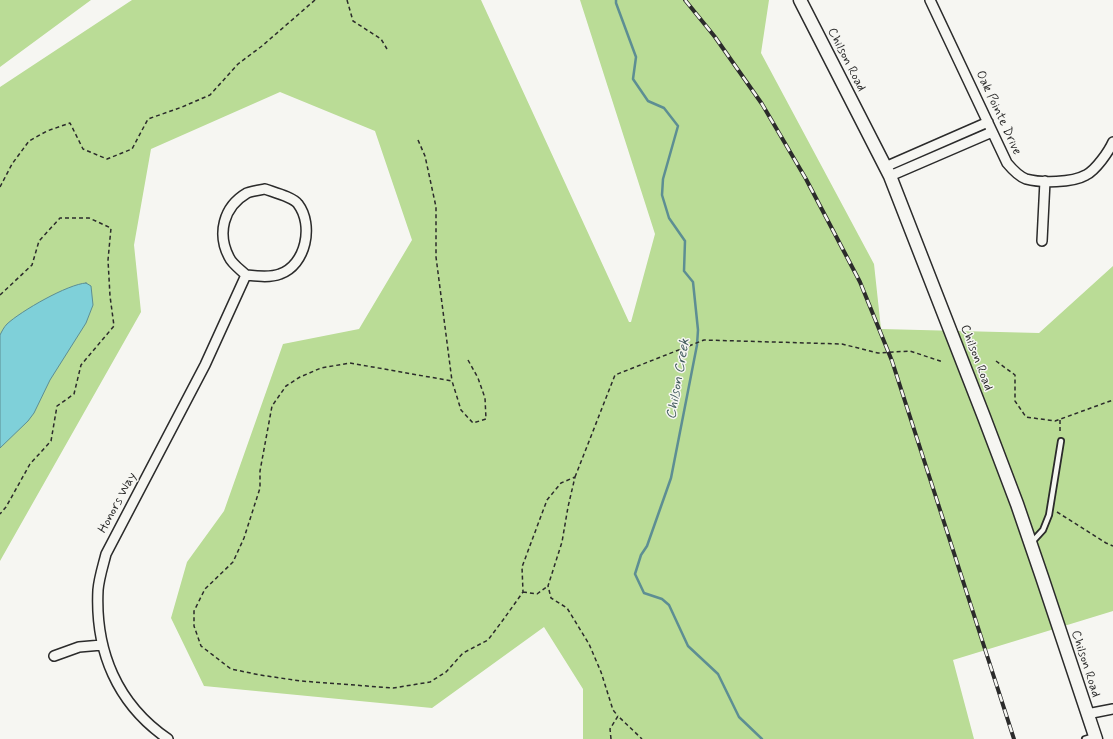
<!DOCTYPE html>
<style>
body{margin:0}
canvas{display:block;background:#f6f6f2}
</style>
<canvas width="1113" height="739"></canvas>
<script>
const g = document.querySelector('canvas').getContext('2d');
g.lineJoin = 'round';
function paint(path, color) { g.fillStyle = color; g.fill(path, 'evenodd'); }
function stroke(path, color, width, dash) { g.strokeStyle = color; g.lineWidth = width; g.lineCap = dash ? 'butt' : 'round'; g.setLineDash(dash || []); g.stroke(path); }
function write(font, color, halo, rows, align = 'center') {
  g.font = font + ' Mynerve,sans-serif'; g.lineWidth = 3; g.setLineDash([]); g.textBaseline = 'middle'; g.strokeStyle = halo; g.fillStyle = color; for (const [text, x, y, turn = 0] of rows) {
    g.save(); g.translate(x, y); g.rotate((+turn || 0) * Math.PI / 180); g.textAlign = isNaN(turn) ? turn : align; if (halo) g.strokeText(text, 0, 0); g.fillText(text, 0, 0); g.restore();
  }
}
paint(new Path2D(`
 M0,0H91L0,67Z
 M132,0H481L629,322H631L655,234L580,0H769L761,53L874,264L881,329L1039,333L1113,266V611L953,660L974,739H583V689L544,627L432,708L204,686L171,618L187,562L224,511L283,344L359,329L412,240L375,131L280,92L151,149L134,245L141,312L0,561V87Z`), '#badc96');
const water = new Path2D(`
 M86,283L91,286L93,305L86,323L50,380L34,413L28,421L0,448V335C2,331 4,327 7,324C21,311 68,284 86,283Z`);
paint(water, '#7fd0d9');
stroke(water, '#5d8e93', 1);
stroke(new Path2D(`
 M616,0V3L636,57L633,79L648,101L664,108L678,126L663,179L662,195L669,218L685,241L684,271L693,282L698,330L697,345L671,478L647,546L641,555L635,574L644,593L662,599L669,605L688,646L718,674L739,717L762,739`), '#5d8e93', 2.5);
const lane = new Path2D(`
 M1032,542L1043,530L1049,515L1061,441
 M1085,739L1095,736`);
const street = new Path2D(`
 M930,0L1007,163C1012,169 1018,176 1026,179C1041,183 1072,183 1086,175C1096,170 1109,151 1113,142
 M885,167L988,122
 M890,176L992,132
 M265,189C273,192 293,197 298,204C314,225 306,265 280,274C270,278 256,276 246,275C241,270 232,264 229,257C217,234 223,207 247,193C252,191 259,190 265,189Z
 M1042,241L1045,181
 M54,656L79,647L102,645
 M1087,714L1113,709
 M168,739C117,704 95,651 98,590C99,578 103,566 106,554L205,365L246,275`);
const secondary = new Path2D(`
 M800,0L890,176L984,417L1017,504L1042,577L1096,739`);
stroke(lane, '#2b2b2b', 8);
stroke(street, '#2b2b2b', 12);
stroke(secondary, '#2b2b2b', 15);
stroke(new Path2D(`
 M347,0L353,21L381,39L387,49
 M418,140L425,156L436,207V257L452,381
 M0,187L12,164L29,141L47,131L70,123L83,149L107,159L132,149L148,119L182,107L210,95L238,64L262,46L315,0
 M0,295L32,265L39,241L60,218H89L111,228L108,260L110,296L114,326L81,365L74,394L57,406L51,441L30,464L6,507L0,514
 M468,360L478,378L485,398L486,419L473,423L461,410L452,381L350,363L321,368L300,377L286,386L272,406L260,471V488L244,538L233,562L205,589L194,611V626L201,646L231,669L260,675L301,681L393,688L430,682L446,672L463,653L488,640L503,620L523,592L522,567L547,500L561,483L575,477L568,507L562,542L548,586L551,598L567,608L589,644L601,672L613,710L618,716
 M996,361L1015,375V401L1026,417L1055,421L1113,400
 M1060,420V434
 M575,477L615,375L704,340L842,344L878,353L910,351L943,362
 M1057,512L1106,543L1113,546
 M523,592L537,594L548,586
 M611,739L610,729L618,716L642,739`), '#2b2b2b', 1.5, [4, 3]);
stroke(lane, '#f6f6f2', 4.5);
stroke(street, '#f6f6f2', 9);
stroke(secondary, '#f6f6f2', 12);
const rail = new Path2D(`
 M685,0L715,37L762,104L806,179L860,282L892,361L1014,739`);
stroke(rail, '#2b2b2b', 4);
stroke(rail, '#f6f6f2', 2.5, [8]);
write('13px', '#2b2b2b', '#f6f6f2', [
 ["Chilson Road",846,60,63],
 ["Oak Pointe Drive",998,113,65],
 ["Chilson Road",976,358,69],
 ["Honors Way",118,503,-62],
 ["Chilson Road",1085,664,72]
]);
write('italic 14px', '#445d5f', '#f6f6f2', [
 ["Chilson Creek",679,379,-80]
]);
</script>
